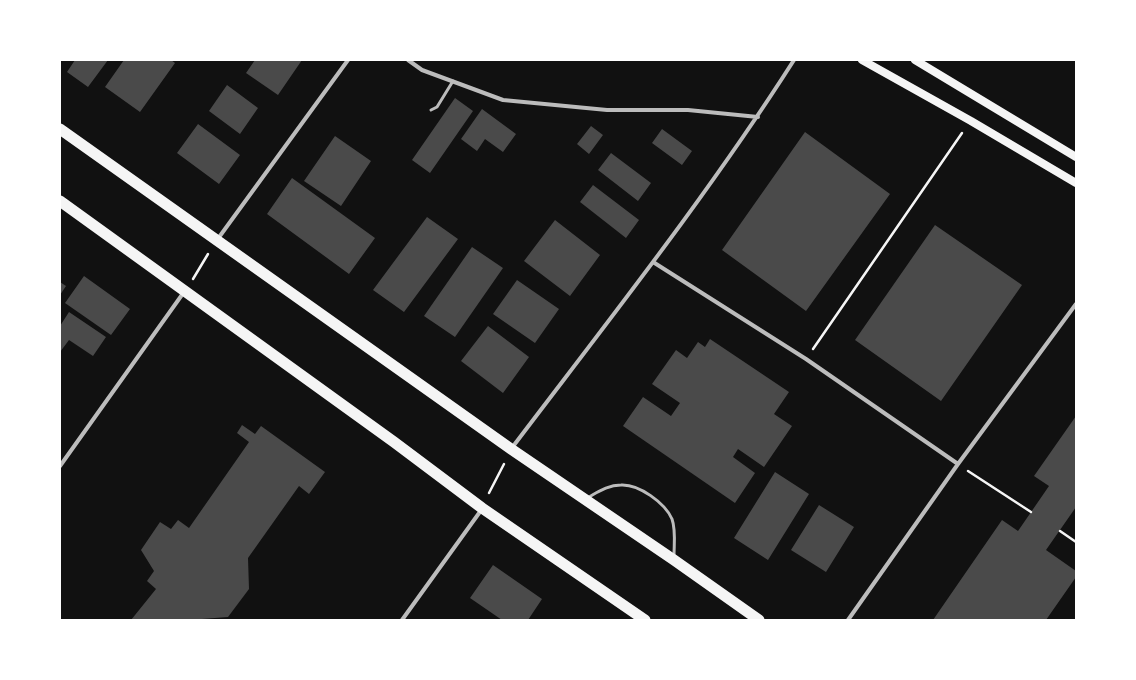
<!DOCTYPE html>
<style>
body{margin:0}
#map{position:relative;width:1136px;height:680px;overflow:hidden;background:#111;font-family:"Source Serif 4",serif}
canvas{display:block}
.frame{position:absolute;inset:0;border:61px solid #fff;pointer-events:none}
</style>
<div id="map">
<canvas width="1136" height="680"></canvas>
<div class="frame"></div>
</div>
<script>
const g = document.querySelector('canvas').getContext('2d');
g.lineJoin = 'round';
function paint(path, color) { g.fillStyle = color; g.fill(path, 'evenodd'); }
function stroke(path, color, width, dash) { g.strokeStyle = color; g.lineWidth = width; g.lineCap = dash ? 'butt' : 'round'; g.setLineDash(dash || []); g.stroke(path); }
paint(new Path2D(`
 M75,60H108L88,87L67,72Z
 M124,60H171L175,63L140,112L105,87Z
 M255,60H302L278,95L246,73Z
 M227,85L258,108L240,134L209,111Z
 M455,98L473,111L430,173L412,160Z
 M482,109L516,134L503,152L485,139L477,151L461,139Z
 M198,124L240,155L219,184L177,153Z
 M591,126L603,135L589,154L577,144Z
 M662,129L692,151L682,165L652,143Z
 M805,132L890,194L806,311L722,250Z
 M335,136L371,161L341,206L304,181Z
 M611,153L651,183L638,201L598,170Z
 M292,178L375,238L349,274L267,214Z
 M593,185L639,220L626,238L580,202Z
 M427,217L458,239L404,312L373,290Z
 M555,220L600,255L570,296L524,261Z
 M935,225L1022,285L941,401L855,340Z
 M472,247L503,268L455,337L424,316Z
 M84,276L130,309L111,335L65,303Z
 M517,280L559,309L535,343L493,314Z
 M60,282L66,286L60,295Z
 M69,312L106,337L93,356L69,340L60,352V326Z
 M488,326L529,357L503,393L461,361Z
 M710,339L789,392L774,414L792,426L764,467L738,449L733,457L755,473L735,503L623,426L643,397L671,416L680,403L652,384L676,350L687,358L698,342L705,347Z
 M1076,416V507L1046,550L1076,571V577L1046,620H933L1002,520L1018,531L1049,486L1034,476Z
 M242,425L255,434L261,426L325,472L309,494L299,486L248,558L249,589L228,617L189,620H131L156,589L147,581L154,571L141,550L160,522L171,529L178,520L189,528L249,442L237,433Z
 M775,472L809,494L768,560L734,538Z
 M819,505L854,527L826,572L791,550Z
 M493,565L542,599L528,620H502L470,598Z`), '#4a4a4a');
stroke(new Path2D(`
 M193,279L208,254
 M813,349L962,133
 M968,471L1031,512
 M489,493L504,464
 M1060,531L1076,542`), '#f5f5f5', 2.5);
stroke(new Path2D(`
 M431,110L437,107L453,81
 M587,498C598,492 608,485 621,485C639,484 665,503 672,519C676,530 674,544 674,556`), '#bcbcbc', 3);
stroke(new Path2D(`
 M408,60L422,70L503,100L607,110H688L758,117
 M217,240L348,60
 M653,262L806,359L958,464
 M511,449C608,321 708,195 794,60
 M60,466L184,292
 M402,620L482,509
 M848,620L958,464L1076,304`), '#bcbcbc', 4);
stroke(new Path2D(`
 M862,60L971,121L1076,183
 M915,60L1076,157`), '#f5f5f5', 8);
stroke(new Path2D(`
 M60,129L511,449L674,560L759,620
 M60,201L394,442L482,508L645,620`), '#f5f5f5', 11);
</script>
